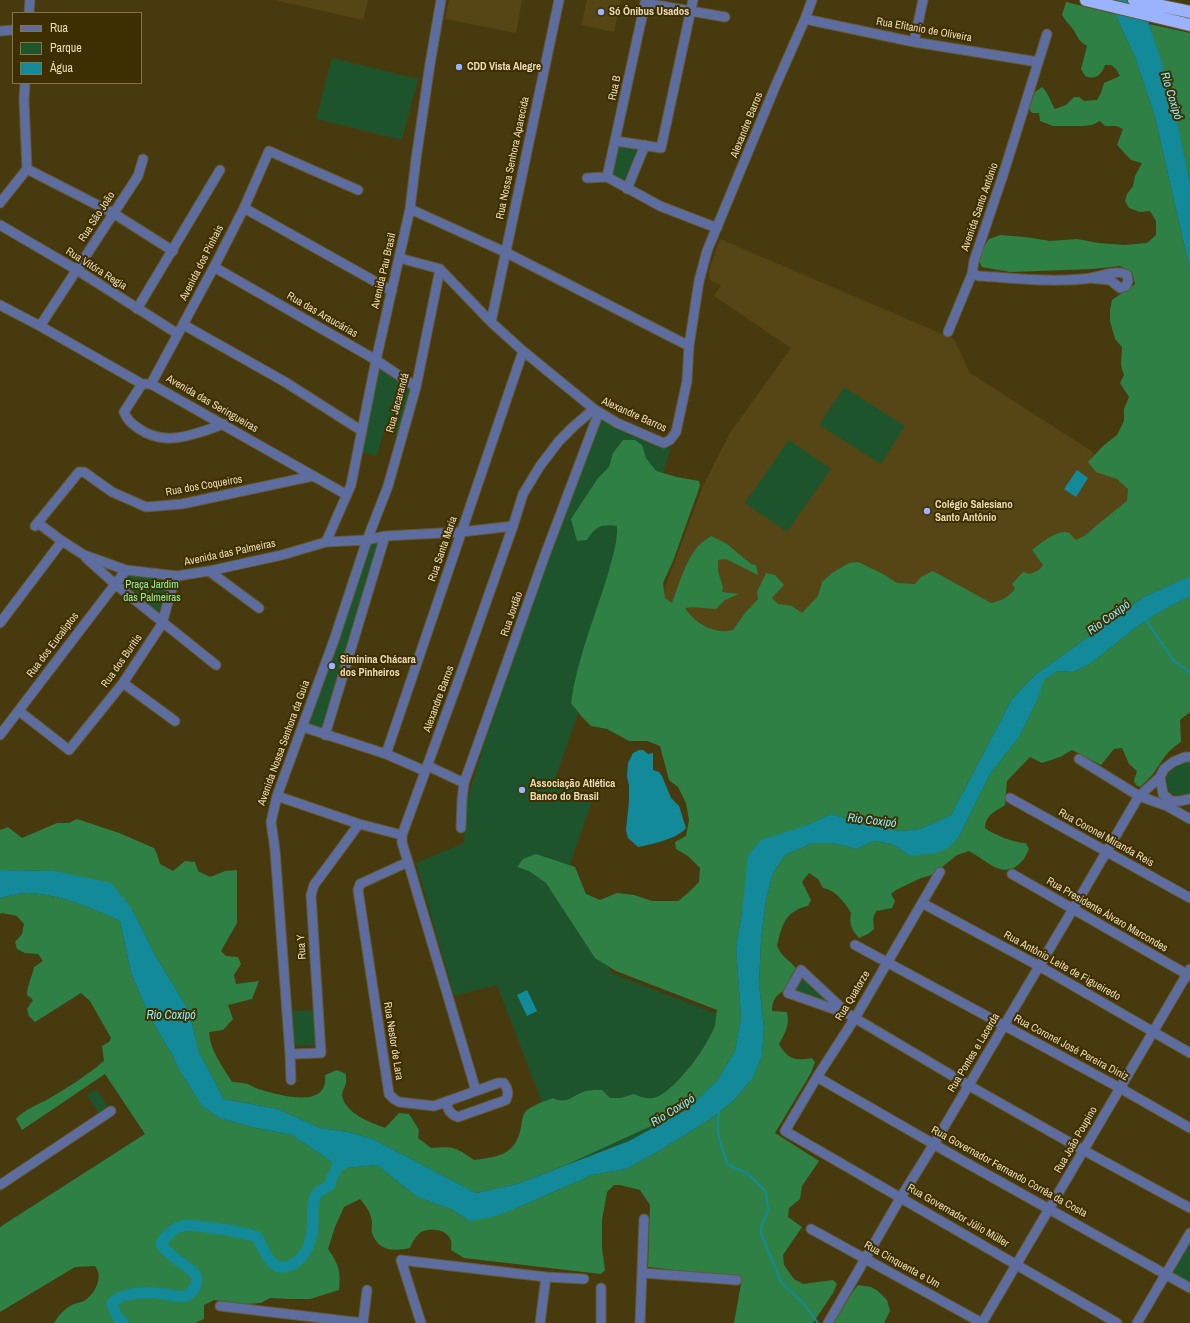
<!DOCTYPE html>
<meta charset="utf-8">
<style>
body{margin:0}
#map{position:relative;width:1190px;height:1323px;overflow:hidden;background:#483a0f;font-family:"Archivo Narrow",sans-serif}
canvas{display:block}
.legend{position:absolute;left:12px;top:12px;width:130px;height:72px;box-sizing:border-box;background:#3e2f02;border:1px solid #84754b;margin:0;padding:5px 7px;list-style:none;font-size:12px;color:#eddeb9}
.legend li{display:flex;align-items:center;gap:8px;height:20px}
.legend b{width:20px;border:1px solid #84754b}
</style>
<div id="map">
<canvas width="1190" height="1323"></canvas>
<ul class="legend">
<li><b style="height:5px;background:#5d6da0"></b>Rua</li>
<li><b style="height:11px;background:#1d542b"></b>Parque</li>
<li><b style="height:11px;background:#138a9a"></b>Água</li>
</ul>
</div>
<script>
const g = document.querySelector('canvas').getContext('2d');
g.lineJoin = 'round';
function paint(path, color) { g.fillStyle = color; g.fill(path, 'evenodd'); }
function stroke(path, color, width, dash) { g.strokeStyle = color; g.lineWidth = width; g.lineCap = dash ? 'butt' : 'round'; g.setLineDash(dash || []); g.stroke(path); }
function write(font, color, halo, rows, align = 'center') {
  g.font = font + ' "Archivo Narrow",sans-serif'; g.lineWidth = 4; g.setLineDash([]); g.textBaseline = 'middle'; g.strokeStyle = halo; g.fillStyle = color; for (const [text, x, y, turn = 0] of rows) {
    g.save(); g.translate(x, y); g.rotate((+turn || 0) * Math.PI / 180); g.textAlign = isNaN(turn) ? turn : align; if (halo) g.strokeText(text, 0, 0); g.fillText(text, 0, 0); g.restore();
  }
}
paint(new Path2D(`
 M275,0H368L363,20Z
 M449,0H522L516,33L445,19Z
 M587,0H621L614,32L581,25Z
 M720,239L954,339L970,373L1090,450L1190,536V576L1144,597L914,750L659,603L703,486L730,433L791,348L714,296L721,285L711,281L709,277V270Z`), '#564515');
paint(new Path2D(`
 M332,58L418,79L402,140L316,119Z
 M618,143L643,147L627,186L609,177Z
 M379,366L412,390L397,434L384,430L377,456L361,452Z
 M844,387L905,426L881,464L819,425Z
 M600,417L671,449L554,782L593,798L570,864L611,973L740,1023L717,1081L684,1112L629,1141L566,1165L497,985L454,996L416,863L464,843L466,804L485,741L557,531Z
 M789,440L831,469L787,532L745,503Z
 M381,539L324,729L306,725L368,541Z
 M127,572L173,578L158,614L118,583Z
 M1190,760V795L1180,796L1171,793C1169,790 1166,785 1166,781C1167,769 1181,763 1190,760Z
 M801,972L843,1011L790,993Z
 M314,1010L316,1045L294,1046L292,1011Z
 M96,1089L108,1107L99,1113L87,1095Z
 M1190,1240V1283L1174,1274V1266Z`), '#1d542b');
paint(new Path2D(`
 M1066,2L1115,14L1135,57L1155,117L1177,214L1190,268V576L1144,597L1035,675L1012,699L951,815L920,829L901,831L866,825L831,814L805,826L742,912L736,948L741,1017L735,1051L717,1081L686,1110L566,1165L517,1184L476,1193L373,1139L348,1132L320,1128L278,1109L224,1099L199,1052L189,1011L155,955L132,909L54,871L0,870V830L8,827L22,838L57,823H69L77,819L119,833L154,848L157,854L160,864L173,871L185,861L195,862L198,871L210,877L225,871L237,870V923L221,951L226,956L238,957L241,964L234,975L236,984L259,981L252,999L228,1005L233,1019L223,1030L209,1032C210,1051 222,1065 232,1082C237,1082 243,1083 248,1084C252,1086 257,1089 262,1090C282,1096 329,1109 325,1075L337,1070L346,1074C346,1077 346,1080 346,1083C345,1087 342,1091 342,1095C345,1114 370,1122 385,1128L399,1113L409,1114L419,1130L418,1138L431,1148C453,1146 456,1147 474,1160C498,1157 516,1155 521,1127C522,1121 522,1115 527,1110C534,1105 545,1101 553,1098C564,1105 573,1096 583,1092C588,1090 596,1090 602,1090L610,1098H621L634,1094C640,1097 650,1100 657,1097C678,1087 708,1046 715,1025C716,1020 716,1014 717,1010L616,971L595,958L546,883L529,871L517,867L523,859L536,854L575,867L586,894L600,900L617,893L634,895L652,901H678L688,893L699,882L700,868L688,856L676,849L675,842L686,836L689,820L686,803L678,787L669,780L660,746L647,741H629L607,729L591,726L582,717L571,703C577,659 595,616 608,574C612,558 618,542 617,526C601,524 596,526 587,540L577,541L571,519L598,478L609,467L613,453L623,440H635L642,445L646,458L656,471L677,477L699,481L700,486L673,561L663,583L665,598L672,603C679,584 685,562 698,546C702,542 707,539 711,536L727,544L751,564L756,565L758,575L726,559L718,560V571L723,587L722,592L739,594L725,600L716,609C705,609 696,606 685,608C695,623 714,635 733,630L745,613L758,599L757,592L766,573L775,575L784,585L772,598L778,604L792,606L802,613L818,596L822,582L832,573L849,563L858,562L883,574L897,583L915,584L921,577L933,571L991,603C1002,601 1008,597 1015,589L1012,584L1023,572L1030,574L1039,570L1043,565L1032,550C1040,544 1059,528 1069,533C1072,535 1074,539 1076,540L1086,535L1097,525L1127,501L1128,489L1117,479L1096,472L1088,462L1103,446L1117,435L1124,421V409L1129,397L1120,383L1124,375C1119,363 1122,359 1122,347L1115,339L1110,321V310L1112,300L1135,284L1132,272L1120,266L1093,269L1010,272L982,267L978,260L981,251L989,239L1000,235L1025,237L1050,241L1077,239L1098,243L1124,245L1147,243L1156,235V221L1150,211L1140,212L1129,208L1125,201L1127,194L1133,186L1135,176L1142,163L1131,160L1117,145L1123,129L1116,126H1105L1100,121L1092,125L1083,126H1053L1040,121L1039,113H1032L1029,109L1035,92L1042,87C1048,92 1050,101 1055,109L1066,105L1074,97H1079L1084,101L1097,100L1101,93L1104,83L1120,76L1116,69L1111,65H1105C1101,76 1095,80 1085,76L1081,69L1087,46C1076,39 1079,37 1072,28C1068,23 1065,20 1062,15Z
 M1149,24L1190,33V182C1178,128 1166,76 1149,24Z
 M1190,596V712L1180,720L1181,742C1167,751 1163,759 1154,773C1150,778 1145,782 1140,787L1136,785L1134,781L1137,771L1129,764L1122,748L1114,749L1101,765L1072,750L1060,757L1042,763L1030,757L1007,781L1005,805C995,812 986,814 985,828C994,835 1015,843 1026,843L1029,849C1027,853 1025,859 1021,862C1004,881 986,860 969,851L957,855L932,875L921,878L896,890L891,894L895,901L892,908L876,911L873,919L874,929L868,934L859,938C852,930 849,925 851,913C846,904 836,890 823,888L818,879L809,873L802,882L811,900L808,906C785,911 782,925 777,946C782,957 788,959 796,968L791,976L785,990C776,995 772,1000 772,1011L787,1012C790,1025 785,1033 779,1044C788,1060 796,1061 812,1058L815,1062L811,1073L775,1133L819,1161L802,1186L800,1199L789,1208L788,1217L802,1227L783,1255L784,1265L794,1279L803,1284L833,1280L837,1284L833,1293L813,1323H734L742,1278L648,1267L650,1205L640,1190L620,1185H614L607,1192L602,1220V1248L605,1270L601,1274L464,1258L451,1250C451,1247 452,1243 451,1241C448,1229 430,1227 421,1232C416,1236 412,1242 410,1248C393,1251 379,1252 372,1233C371,1228 373,1222 371,1217C369,1210 365,1205 360,1199L344,1207L335,1227L328,1249C339,1265 341,1271 339,1290L310,1299H289L270,1298L261,1303L245,1304L214,1300L204,1305V1319L195,1323H54C58,1316 64,1309 72,1305C75,1303 80,1303 84,1301C95,1294 104,1277 95,1266L75,1267L0,1312V1227L145,1134L105,1074L22,1130L16,1119C25,1109 38,1105 50,1098C69,1087 87,1075 104,1061L102,1046L109,1042L111,1038L90,1001L81,993L35,1022L29,1016L27,1009L33,1000L27,995C27,985 32,977 34,967L43,961L38,954L25,953L17,949L15,942L22,934L24,924L17,916L2,913L0,914V898C9,896 19,893 28,893C58,894 93,908 120,921L131,973L145,1006L159,1033L173,1056L179,1070L202,1106L219,1118L251,1127L292,1135L332,1162L347,1168L377,1165L417,1197L451,1209L470,1221L524,1205L592,1175L626,1169L659,1151L709,1120L733,1101L753,1078L762,1056L764,1028L759,984L761,940L766,900L773,873L785,855L813,843H832L856,849L874,841L892,844L910,856L959,837L990,774L1019,737L1037,701L1043,679L1058,671L1073,672L1090,664L1134,629L1158,613Z
 M858,1285L871,1287L878,1291L887,1300L890,1311L884,1323H834L852,1293Z`), '#2e8045');
paint(new Path2D(`
 M1112,0H1141L1159,54L1174,108L1190,182V268L1177,214L1155,117L1135,57L1115,14Z
 M1077,470L1088,478L1076,497L1064,489Z
 M1190,576V596L1158,613L1134,629L1090,664L1073,672L1058,671L1044,679L1037,701L1019,737L990,774L959,837L948,848L936,853L910,856L892,844L874,841L856,849L832,843H813L785,855L773,873L766,900L761,940L759,984L764,1028L762,1056L753,1078L733,1101L709,1120L659,1151L626,1169L592,1175L524,1205L493,1217L470,1221L451,1209L417,1197L377,1165L347,1168L332,1177V1162L292,1135L251,1127L219,1118L202,1106L179,1070L173,1056L159,1033L145,1006L131,973L120,921C93,908 58,894 28,893C19,893 9,896 0,898V870L54,871L111,883L132,909L155,955L189,1011L199,1052L224,1099L278,1109L320,1128L348,1132L373,1139L476,1193L517,1184L629,1141L686,1110L717,1081L735,1051L741,1017L736,948L742,912L748,856L761,840L805,826L831,814L866,825L901,831L920,829L951,815L1012,699L1035,675L1144,597Z
 M639,750H643L648,754L653,753V770L659,772L662,776L671,798L679,806L686,828C679,838 650,845 638,847L628,838L626,830L629,802V786L627,776L628,763L633,753Z
 M527,990L537,1011L527,1016L517,995Z`), '#138a9a');
stroke(new Path2D(`
 M1145,619L1174,661L1190,673
 M719,1110C716,1135 719,1142 728,1165L747,1173L766,1192L768,1211L761,1227V1233L781,1282L804,1304L818,1323`), '#138a9a', 2);
stroke(new Path2D(`
 M123,1323L116,1315L112,1304C120,1291 151,1292 165,1294C172,1295 179,1298 186,1296C190,1294 193,1291 195,1287C196,1285 197,1281 197,1278C194,1268 167,1256 161,1244C165,1236 174,1228 182,1226C190,1224 196,1226 204,1227C222,1229 240,1231 257,1237C264,1249 271,1275 291,1265C307,1258 313,1238 313,1221C313,1212 312,1205 315,1196C318,1191 325,1188 330,1185L332,1177L339,1164`), '#138a9a', 11);
const minor = new Path2D(`
 M29,13L30,0
 M805,19L914,42L1038,62
 M0,31L13,30
 M1047,34L1003,175L974,261L972,274L979,276C1016,278 1054,283 1091,278C1100,276 1121,269 1127,275L1128,281L1126,286L1120,288L1110,280L1090,278
 M914,42L923,0
 M616,141L661,148L693,0
 M27,169L113,213L173,251
 M607,177L645,3L725,17
 M587,178L607,177L660,206L717,228
 M627,189L645,145
 M0,203L27,169L24,100L25,83
 M244,208L392,291
 M410,209L505,252L689,346
 M0,225L77,270L178,334
 M399,258L440,269L491,322L523,351L594,409
 M214,267L376,360L416,387
 M0,305L40,326L142,384H151L347,495
 M137,309L220,170
 M491,322L559,0
 M184,325L285,382L362,431
 M40,326L138,176L143,159
 M948,332L972,274
 M142,384L124,412C128,421 130,422 138,428C165,448 195,434 224,424
 M151,384L214,267L244,208L269,151L358,190
 M38,523L62,541L84,555L126,570L177,576L209,571L282,555L326,542L367,540L385,536L461,532L513,526
 M35,526L79,472H84L112,492L146,507L182,504L313,476
 M326,542L351,485L376,360L410,209L416,159L430,64L441,0
 M86,558L115,584L216,665
 M209,571L259,608
 M0,623L62,541
 M123,683L175,721
 M19,711L69,750L123,683L162,624L170,594L177,576
 M303,727L386,754L425,771
 M0,735L126,570
 M325,735L385,536
 M386,754L523,351
 M1079,759L1139,796L1167,806L1190,819
 M428,766L464,783
 M1160,777L1163,794L1171,801
 M277,796L359,824L402,835
 M1010,798L1190,898
 M1171,801H1180L1190,799
 M461,828L462,800L464,783L545,555L599,412
 M408,862L360,884L358,890L389,1094L394,1099L399,1102L434,1106L476,1091L408,862L402,843V835L464,665L513,526L523,494L540,466L559,441L574,426L594,409L617,423L661,442L664,443L670,440L676,432L687,381L689,346L699,281L707,251L775,87L805,19L812,0
 M940,872L855,1018L817,1077L785,1131L1117,1323
 M1012,874L1190,976
 M922,903L1039,966L1190,1053
 M855,945L1120,1088L1190,1128
 M848,1014L788,993L801,970L848,1014L968,1085L1083,1150L1190,1208
 M290,1054L321,1053L311,895L314,885L359,824
 M817,1077L963,1161L1190,1288
 M291,1080L290,1054L275,850L271,822L277,796L334,640L367,540L388,486L416,387L440,269
 M447,1101C447,1110 450,1114 458,1117L506,1100C509,1093 508,1089 504,1083H498L476,1091
 M0,1185L111,1111
 M811,1229L982,1323L1190,969
 M642,1273L737,1280
 M601,1288V1323
 M220,1306L363,1323
 M363,1323L367,1290
 M421,1323L401,1260L546,1277L584,1279
 M540,1323L546,1277
 M640,1323L644,1219
 M828,1323L901,1197L934,1144L1073,909L1139,796L1160,777L1164,769L1173,762L1185,757H1190
 M1137,1323L1190,1233`);
const highway = new Path2D(`
 M1086,0L1190,25
 M1134,0L1190,12`);
stroke(minor, '#66582e', 11);
stroke(highway, '#66582e', 14);
stroke(minor, '#5d6da0', 9);
stroke(highway, '#9ab3fc', 12);
for (const [x, y, r, color] of [
 [601,12,4,"#9cb4fd"],
 [459,67,4,"#9cb4fd"],
 [927,511,4,"#9cb4fd"],
 [332,666,4,"#9cb4fd"],
 [522,790,4,"#9cb4fd"]
]) { const dot = new Path2D(); dot.arc(x, y, r, 0, 2 * Math.PI); g.fillStyle = color; g.fill(dot); stroke(dot, '#3e2f02', 1.5); }
write('bold 11px', '#eddeb9', '#3e2f02', [
 ["Só Ônibus Usados",609,12],
 ["CDD Vista Alegre",467,67],
 ["Colégio Salesiano",935,505],
 ["Santo Antônio",935,518],
 ["Siminina Chácara",340,660],
 ["dos Pinheiros",340,673],
 ["Associação Atlética",530,784],
 ["Banco do Brasil",530,797]
], 'left');
write('11px', '#eddeb9', '#3e2f02', [
 ["Rua Efitanio de Oliveira",924,30,10],
 ["Rua B",615,88,-78],
 ["Alexandre Barros",747,125,-68],
 ["Rua Nossa Senhora Aparecida",513,158,-78],
 ["Avenida Santo Antônio",980,207,-71],
 ["Rua São João",97,217,-57],
 ["Avenida dos Pinhais",202,263,-63],
 ["Rua Vitóra Regia",96,269,32],
 ["Avenida Pau Brasil",384,271,-77],
 ["Rua das Araucárias",322,315,30],
 ["Rua Jacarandá",398,403,-75],
 ["Avenida das Seringueiras",212,404,30],
 ["Alexandre Barros",634,415,24],
 ["Rua dos Coqueiros",204,486,-10],
 ["Rua Santa Maria",443,549,-71],
 ["Avenida das Palmeiras",230,553,-12],
 ["Rua Jordão",512,614,-71],
 ["Rua dos Eucaliptos",53,645,-53],
 ["Rua dos Buritis",122,661,-55],
 ["Alexandre Barros",439,699,-70],
 ["Avenida Nossa Senhora da Guia",284,743,-70],
 ["Rua Coronel Miranda Reis",1106,838,29],
 ["Rua Presidente Álvaro Marcondes",1107,915,30],
 ["Rua Y",302,947,-94],
 ["Rua Antônio Leite de Figueiredo",1062,966,29],
 ["Rua Quatorze",853,996,-59],
 ["Rua Nestor de Lara",393,1041,81],
 ["Rua Coronel José Pereira Diniz",1071,1048,28],
 ["Rua Pontes e Lacerda",974,1053,-59],
 ["Rua João Poupino",1076,1140,-60],
 ["Rua Governador Fernando Corrêa da Costa",1009,1172,29],
 ["Rua Governador Júlio Müller",958,1216,30],
 ["Rua Cinquenta e Um",902,1265,29]
]);
write('11px', '#89f3a1', '#3e2f02', [
 ["Praça Jardim",152,585],
 ["das Palmeiras",152,598]
]);
write('italic 12px', '#90edfd', '#3e2f02', [
 ["Rio Coxipó",1171,96,73],
 ["Rio Coxipó",1109,618,-36],
 ["Rio Coxipó",872,821,7],
 ["Rio Coxipó",171,1016],
 ["Rio Coxipó",673,1111,-32]
]);
</script>
